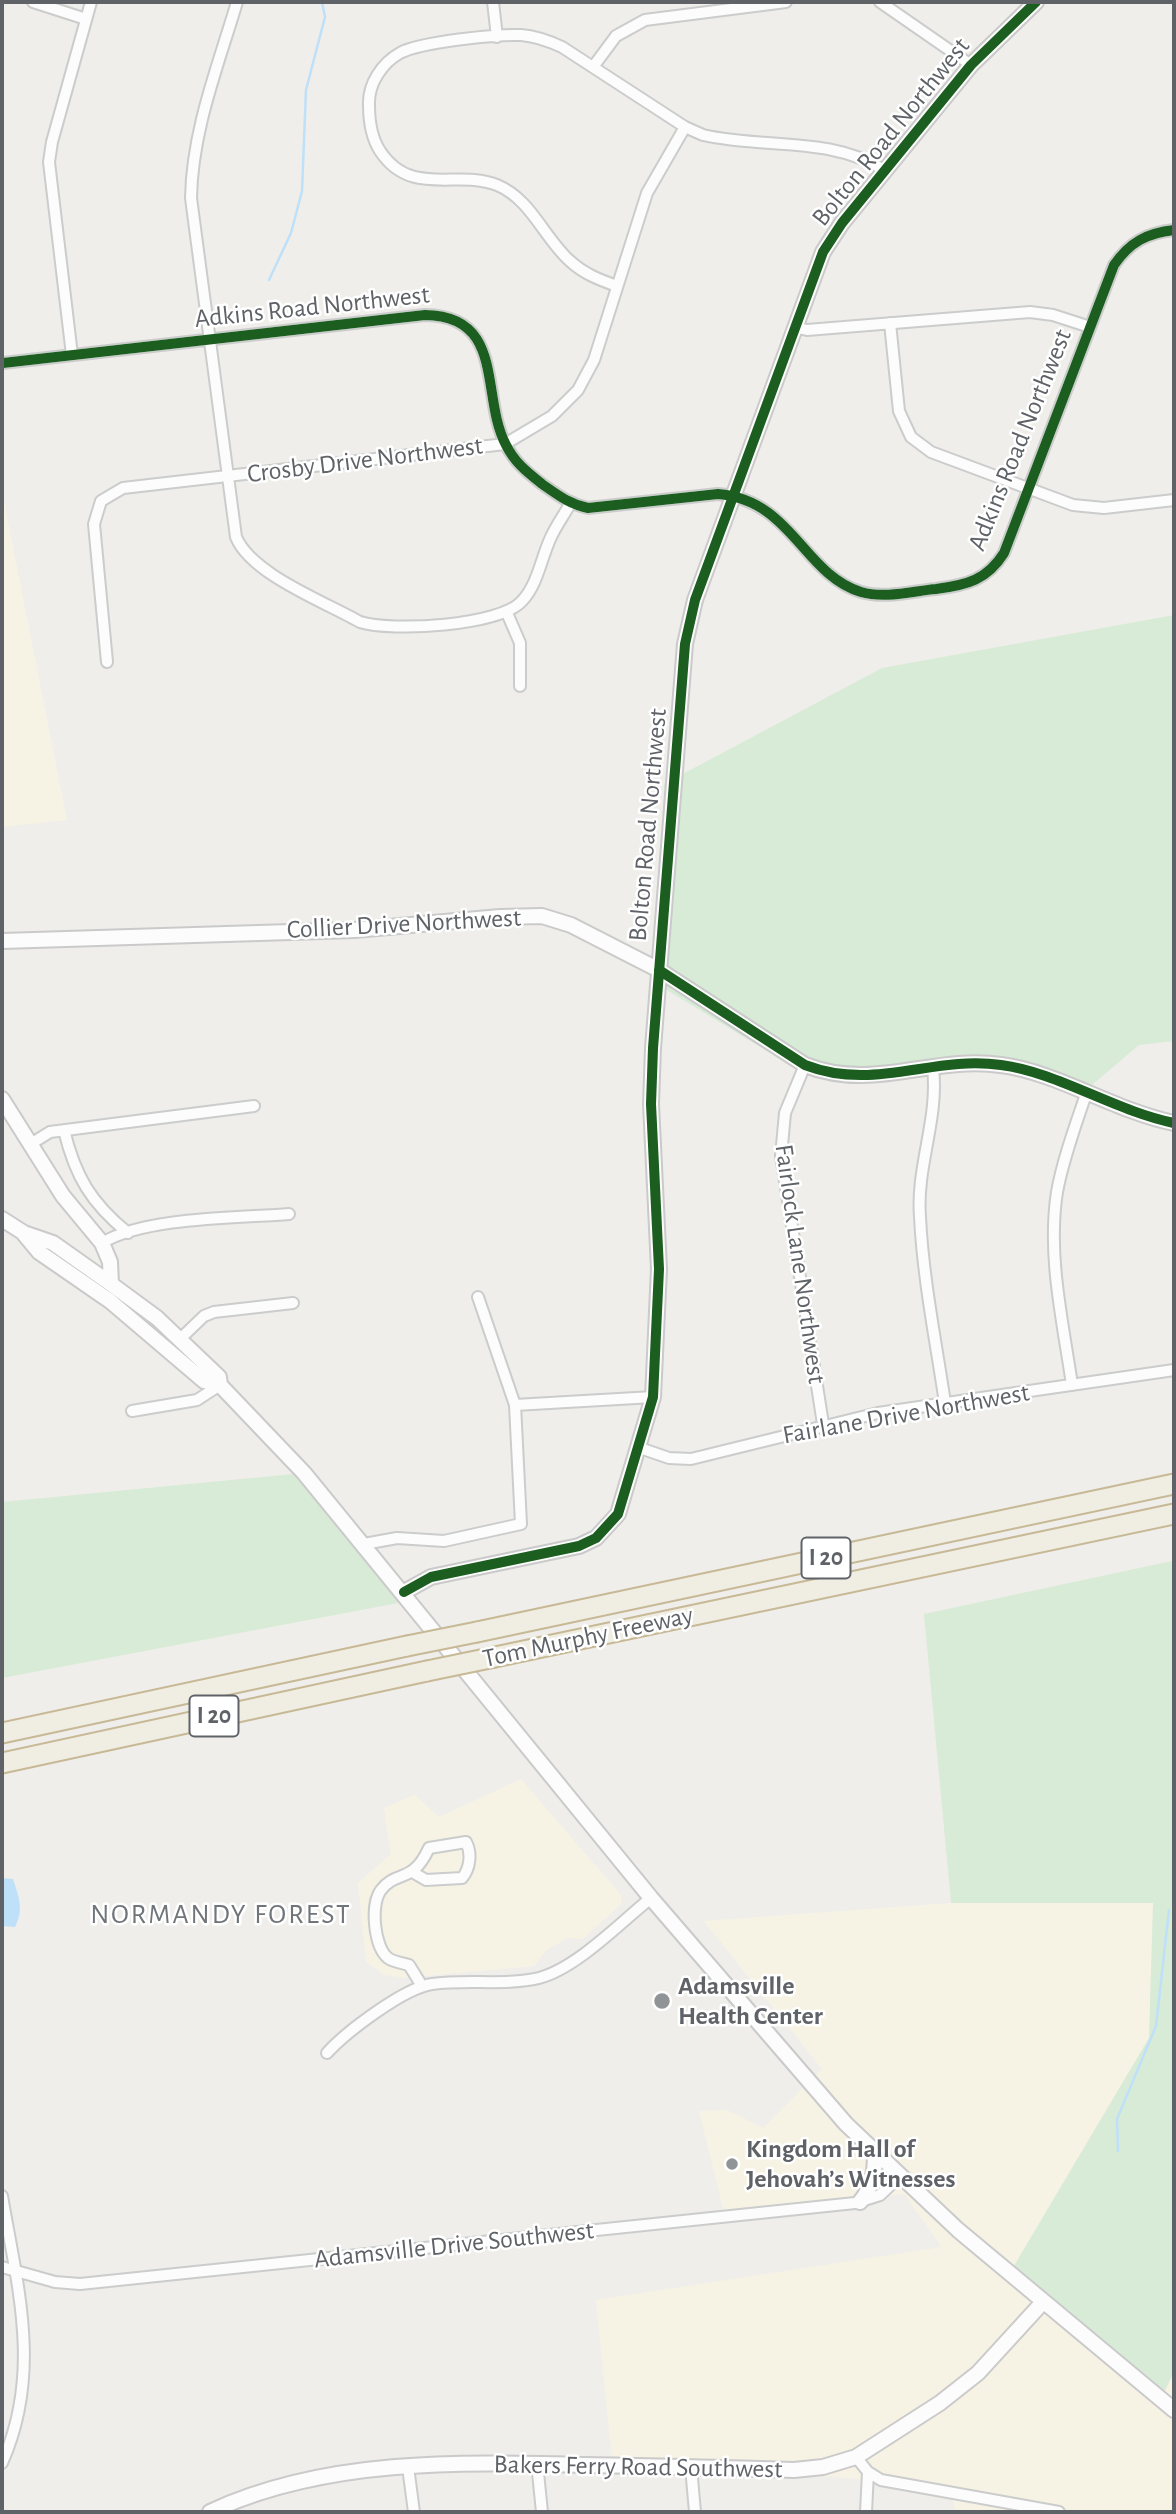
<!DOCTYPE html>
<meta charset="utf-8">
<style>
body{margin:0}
#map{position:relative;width:1176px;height:2514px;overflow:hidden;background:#efeeea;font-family:"Alegreya Sans",sans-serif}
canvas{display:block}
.frame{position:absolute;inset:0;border:4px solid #5f6368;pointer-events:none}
</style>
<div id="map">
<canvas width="1176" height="2514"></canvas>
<div class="frame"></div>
</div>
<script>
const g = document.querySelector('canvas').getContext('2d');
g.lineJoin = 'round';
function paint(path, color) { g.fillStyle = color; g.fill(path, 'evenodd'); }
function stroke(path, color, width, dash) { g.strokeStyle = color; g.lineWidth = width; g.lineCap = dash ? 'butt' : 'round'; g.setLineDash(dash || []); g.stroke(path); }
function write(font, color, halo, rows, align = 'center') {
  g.font = font + ' "Alegreya Sans",sans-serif'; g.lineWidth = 5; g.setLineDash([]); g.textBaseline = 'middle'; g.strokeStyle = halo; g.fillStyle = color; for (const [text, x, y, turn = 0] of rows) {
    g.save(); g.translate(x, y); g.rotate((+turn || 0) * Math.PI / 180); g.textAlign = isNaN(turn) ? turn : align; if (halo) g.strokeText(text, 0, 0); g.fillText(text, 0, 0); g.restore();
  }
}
paint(new Path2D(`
 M2,492L67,820L2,827Z
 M521,1779L621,1895V1904L583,1939L568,1938L546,1950L534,1966L403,1978L384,1975L366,1961L358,1883L391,1854L384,1808L415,1795L439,1817Z
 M1153,1902L1149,2038L1008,2276L1157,2406L1174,2372V2512H955L951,2488L700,2464L612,2460L596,2300L942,2247L904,2194L725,2216L699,2111L727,2110L763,2128L822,2069L704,1921L951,1903Z`), '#f7f3e4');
paint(new Path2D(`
 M1174,615V1041L1139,1045L1079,1096L982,1064L911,1073L806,1075L657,984L664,784L882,668Z
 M304,1473L414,1600L2,1678V1502Z
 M1172,1561L1174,1587V2372L1157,2407L1008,2276L1149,2038L1153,1903H951L924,1614Z`), '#d8ebd6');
paint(new Path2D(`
 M2,1878L13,1879C19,1897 24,1910 15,1927L2,1926Z`), '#bfe0f9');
stroke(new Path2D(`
 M269,280L291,233L302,191L306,90L325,17L322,2
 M1118,2151L1117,2119L1156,2026L1169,1910`), '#bfe0f9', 2.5);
const street = new Path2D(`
 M33,2L86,19
 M237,2C218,66 192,131 191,198L236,537C251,574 325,602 360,622C391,632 500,626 522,601C538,584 541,558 551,537C556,526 564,515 570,504
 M493,2L497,37
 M880,2L971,65
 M593,67L616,36L645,20L786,2
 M617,286C600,280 584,274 570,261C544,238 531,199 497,185C457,169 411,198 380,151C371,137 369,122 369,105C368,84 382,63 400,53C420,42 497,34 521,35C535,36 549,41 562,47L685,127L703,135C764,149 830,136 884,170
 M890,323L899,411L911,437L931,452L1073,505L1104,508L1174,500
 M794,327L807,330L1030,312L1053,315L1090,327
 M72,355L49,162L52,142L91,2
 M3,363L425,315C506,316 480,396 506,445C515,463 527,472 542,484C558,495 569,504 588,508L718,494C792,500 803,574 861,592C885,599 913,591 936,589C967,585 987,580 1004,553L1114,265C1130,242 1147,233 1174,230
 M507,613L520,643V686
 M107,662L94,524L101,501L123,488L505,444L552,416L578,390L594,360L647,193L685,127
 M805,1065L785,1113L781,1156L823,1424
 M933,1068C939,1119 916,1166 920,1217C923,1279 936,1342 945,1403
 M64,1130C75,1176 91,1203 128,1233
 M29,1145L50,1132L254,1106
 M102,1243C144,1217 238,1218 289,1214
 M180,1339L204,1316L214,1312L293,1303
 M1072,1385C1063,1322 1047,1256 1057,1192C1063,1159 1075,1127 1086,1094
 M515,1405L653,1397
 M132,1411L197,1400L220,1385
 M640,1448L669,1458L691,1459L878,1413L1174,1370
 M364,1544L397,1538L444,1541L521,1524L515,1405L478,1297
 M414,1873L426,1880L462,1878C470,1869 472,1853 466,1842L429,1848C412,1885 397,1869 381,1890C370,1904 374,1947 388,1958C393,1962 403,1963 409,1965L422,1986
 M327,2053C346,2032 404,1988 432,1984C467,1979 505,1986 539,1978C577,1968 621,1922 651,1898
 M2,2196C18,2289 42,2373 2,2463
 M2,2267L55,2282L80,2284L855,2203L880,2195L899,2177
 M856,2457L868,2472L881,2480L1059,2512
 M537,2463L542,2512
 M408,2467L414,2512
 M691,2467L695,2512
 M866,2512L868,2472`);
const secondary = new Path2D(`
 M2,941L355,930L500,917L542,916L571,925L659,970L805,1065C875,1092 932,1055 1001,1065C1057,1072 1115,1111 1174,1123
 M2,1099L63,1196L102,1243L110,1262L111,1284
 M2,1219L24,1233L53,1243L111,1284L157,1318L219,1377L220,1385L304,1473L651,1898L846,2124L958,2230L1174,2410
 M24,1234L39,1252L110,1301L204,1381L220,1385
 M404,1592L431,1577L579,1546L596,1538L618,1514L653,1397L659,1269L651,1104L653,1048L685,644L695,600L823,252L842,223L971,65L1036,2
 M860,2202C873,2186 875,2173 875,2153
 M210,2512C325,2458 462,2462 586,2465C656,2466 725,2468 794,2470L823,2467L856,2457L940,2403L978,2373L1043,2302`);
const highway = new Path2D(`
 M477,1632L1174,1484
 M495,1657L1174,1514
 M2,1733L407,1646
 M2,1763L427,1671`);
stroke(street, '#cbcccc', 14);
stroke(secondary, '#cacacb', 18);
stroke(highway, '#c8b996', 23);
stroke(street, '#fdfcfc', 10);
stroke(secondary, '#fdfcfc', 14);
stroke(highway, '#f0ede3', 19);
const highwayBridge = new Path2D(`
 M407,1646L477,1632
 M427,1671L495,1657`);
stroke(highwayBridge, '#c8b996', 23, []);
stroke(highwayBridge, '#f0ede3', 19);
stroke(new Path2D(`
 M3,363L425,315C506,316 480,396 506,445C515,463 527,472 542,484C558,495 569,504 588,508L718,494C792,500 803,574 861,592C885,599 913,591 936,589C967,585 987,580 1004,553L1114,265C1130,242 1147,233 1174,230
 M659,970L805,1065C875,1092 932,1055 1001,1065C1057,1072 1115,1111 1174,1123
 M404,1592L431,1577L579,1546L596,1538L618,1514L653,1397L659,1269L651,1104L653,1048L685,644L695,600L823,252L842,223L971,65L1036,2`), '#1b5e20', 10);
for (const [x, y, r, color] of [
 [662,2001,9,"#919496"],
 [732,2164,7,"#919496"]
]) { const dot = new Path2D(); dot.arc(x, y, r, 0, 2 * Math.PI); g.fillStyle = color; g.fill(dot); stroke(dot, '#fff', 2.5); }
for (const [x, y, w] of [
 [826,1558,49],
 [214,1716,49]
]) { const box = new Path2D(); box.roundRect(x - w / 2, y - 20.5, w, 41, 5); g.fillStyle = '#fff'; g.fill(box); stroke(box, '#5f6368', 2); }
write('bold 24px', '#5f6368', null, [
 ["I 20",826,1558],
 ["I 20",214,1716]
]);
write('26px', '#5f6368', '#fff', [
 ["Bolton Road Northwest",891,132,-51],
 ["Adkins Road Northwest",312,307,-6],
 ["Adkins Road Northwest",1020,440,-68],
 ["Crosby Drive Northwest",365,460,-7],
 ["Bolton Road Northwest",648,825,-85],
 ["Collier Drive Northwest",404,924,-3],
 ["Fairlock Lane Northwest",800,1264,82],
 ["Fairlane Drive Northwest",906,1414,-10],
 ["Tom Murphy Freeway",588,1637,-12],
 ["Adamsville Drive Southwest",454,2245,-6],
 ["Bakers Ferry Road Southwest",638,2467,1]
]);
write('bold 26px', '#5f6368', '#fff', [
 ["Adamsville",678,1986],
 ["Health Center",678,2016],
 ["Kingdom Hall of",746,2149],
 ["Jehovah’s Witnesses",746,2179]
], 'left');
g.letterSpacing = '2px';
write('28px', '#70757a', '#fff', [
 ["NORMANDY FOREST",221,1915]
]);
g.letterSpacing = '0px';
</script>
